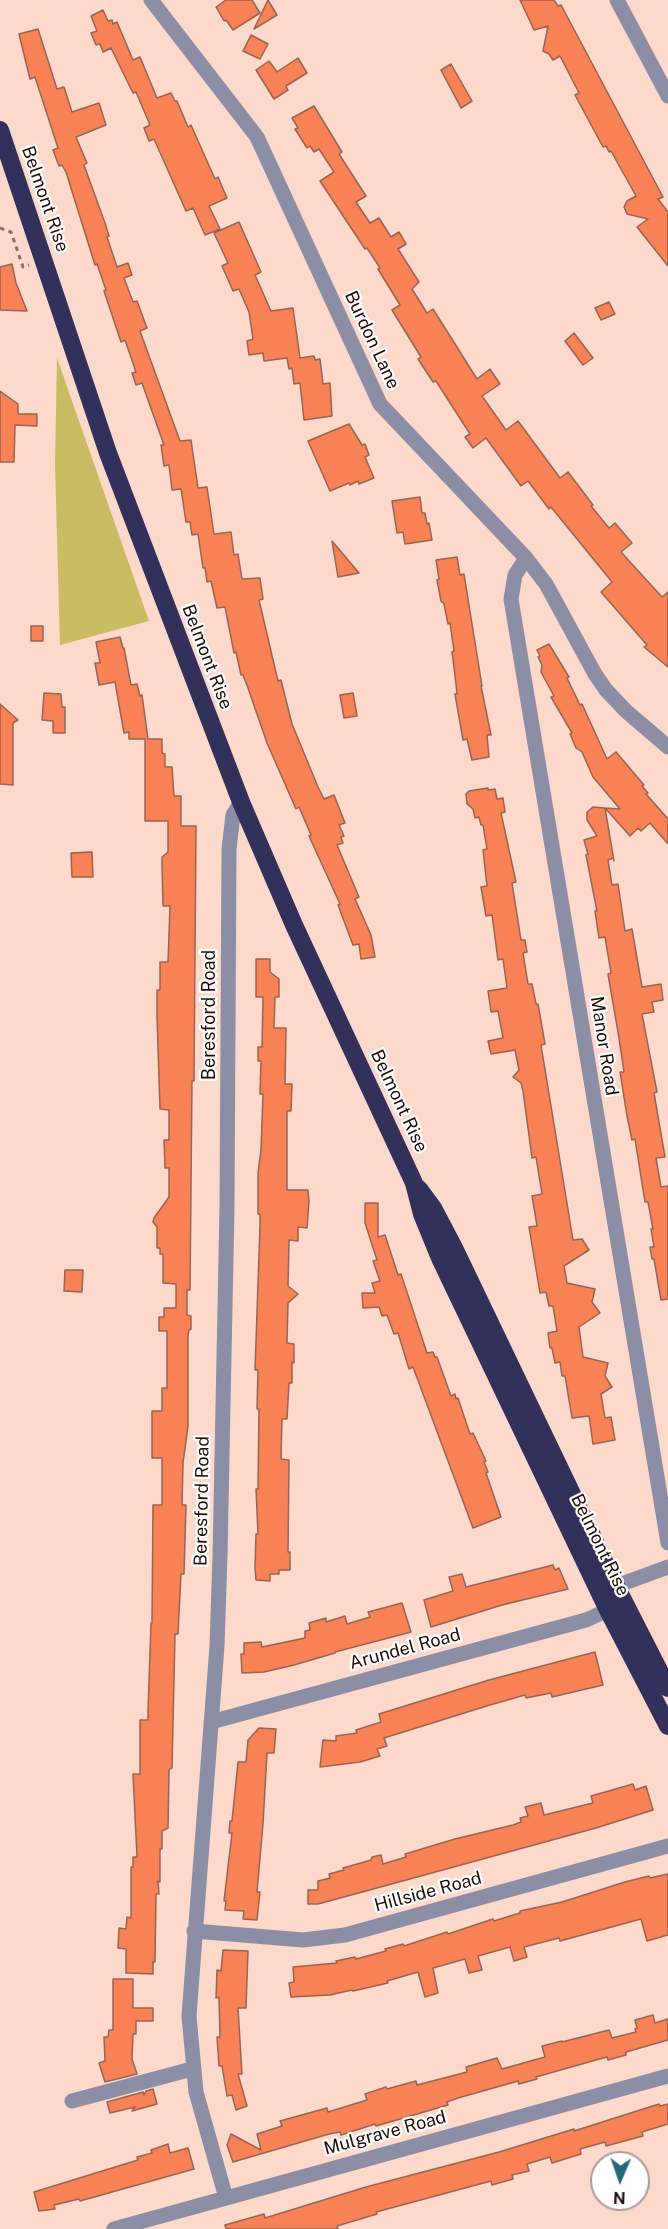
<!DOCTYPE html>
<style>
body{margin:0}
#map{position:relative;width:668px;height:2229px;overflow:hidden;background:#fdd9cb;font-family:"Public Sans",sans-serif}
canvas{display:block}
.north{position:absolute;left:590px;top:2151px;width:60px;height:60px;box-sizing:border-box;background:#fff;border:2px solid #a69e9b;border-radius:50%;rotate:182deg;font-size:16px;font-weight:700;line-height:24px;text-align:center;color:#200c05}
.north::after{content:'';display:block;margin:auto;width:21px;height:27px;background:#26687b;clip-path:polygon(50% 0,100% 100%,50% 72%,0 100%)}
</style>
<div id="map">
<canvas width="668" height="2229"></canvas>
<div class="north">N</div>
</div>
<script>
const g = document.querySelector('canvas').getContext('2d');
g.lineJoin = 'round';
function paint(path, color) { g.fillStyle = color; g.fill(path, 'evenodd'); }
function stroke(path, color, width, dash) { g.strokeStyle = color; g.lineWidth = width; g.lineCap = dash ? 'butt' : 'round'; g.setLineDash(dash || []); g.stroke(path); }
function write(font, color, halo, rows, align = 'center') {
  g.font = font + ' "Public Sans",sans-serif'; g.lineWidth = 4.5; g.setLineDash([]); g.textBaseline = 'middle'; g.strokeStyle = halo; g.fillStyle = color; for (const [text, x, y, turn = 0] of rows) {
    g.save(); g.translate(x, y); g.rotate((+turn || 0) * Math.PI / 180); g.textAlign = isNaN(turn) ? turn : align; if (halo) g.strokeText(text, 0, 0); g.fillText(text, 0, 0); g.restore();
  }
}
paint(new Path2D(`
 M57,358L149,621L60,645L55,464Z`), '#c9bc62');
const building = new Path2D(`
 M226,0H252L260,13L233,30L226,20L224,21L216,7Z
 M268,0L277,15L254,29Z
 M520,0H554L558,6L561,5L663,197L658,199L668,212V266L637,227L648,219L627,214L624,207L627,201L636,196L611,151L609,152L606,146L603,147L575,95L579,93L560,56L553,60L549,54L543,51L548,26L534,30Z
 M103,10L108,21L112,20L113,24L117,22L133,60L140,57L157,98L171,93L175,101H177L188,127L191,125L215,179L218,177L227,198L209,206L220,229L205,235L193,208L186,211L154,139L149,141L144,128L150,125L136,92L133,93L111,48L103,52L100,44L96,45L91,33L97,31L91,16Z
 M38,29L57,89L64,87L72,112L99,103L106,125L76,137L87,163L84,165L105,223L109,236L107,237L117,267L128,263L132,275L124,278L133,302L137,301L147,328L140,331L180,441L191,440L198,488L207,487L214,534L231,532L234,555L238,554L242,579L260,578L263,599L259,600L278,681L281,680L292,724L318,787L324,799L334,795L345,823L339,825L344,836L341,837L343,843L337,845L359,897L355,899L371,935L375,957L361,959L359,944L353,945L338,905L340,904L309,836L311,835L299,807L296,809L267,743L248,688L243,675H241L236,652L234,653L225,607L217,608L211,581L207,582L205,568H203L198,534L192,535L190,522H186L181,489L172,490L169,465L164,466L161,445H164L142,383L136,385L132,373L136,372L125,340L121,342L104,291L106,290L97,264L95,265L66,172L62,165L59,166L53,150L58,148L35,77L30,79L19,34Z
 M251,35L268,44L260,59L243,51Z
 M298,58L307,73L286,86L288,90L274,99L256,70L269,61L277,72Z
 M451,64L472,101L461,108L441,70Z
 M314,106L342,152L339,154L366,196L356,202L370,223L379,218L391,237L399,232L406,244L398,249L419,282L412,289L427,313L433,309L477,379L490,369L500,384L482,396L506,430L518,421L560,478L568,472L593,505L591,506L609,528L615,523L632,543L621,552L662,597L668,592V667L644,647L647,645L601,592L612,582L551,507L549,509L528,481L521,486L486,438L473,448L465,437L470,434L436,381L433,382L418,359L421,357L392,310L400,305L378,269L380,268L367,248L365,249L320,181L334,172L319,149L314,152L310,146L307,148L295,129L298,128L292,118Z
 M239,222L261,272L255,275L271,311L293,308L300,358L314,356L315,360L320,359L323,384L330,383L332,416L304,420L300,383L294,384L292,368L289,369L287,358L264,361L263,353L249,355L247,341L253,339L249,312L239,289L233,291L222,266L228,263L214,233Z
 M12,264L16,283L27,311L0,310V267Z
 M609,302L615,314L601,320L595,308Z
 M574,333L593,358L583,365L565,341Z
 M0,391L18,404V414H37V426L15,425L14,462H0Z
 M349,424L362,445L365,444L369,455L365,457L374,478L359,484L358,481L350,485L349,483L330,491L308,441Z
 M420,497L422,513H425L427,524L429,523L432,540L405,544L403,532L397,533L392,501Z
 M332,541L359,573L338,577Z
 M457,557L460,575L464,574L482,686H481L491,735H487L489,757L472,760L467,739L463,740L455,694H457L455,675L452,652L454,651L450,623L448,624L444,604L441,601L437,580L439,579L436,560Z
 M31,626H43V641H31Z
 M120,637L123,648H124L131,685L137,684L140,696L142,695L148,739H162V753L165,754V767H172L174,796H181V826H196L194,1081H192L190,1290H187V1315L191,1316V1329L189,1330L188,1336V1426L183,1463L182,1505H186L184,1574H181L178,1634H175L172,1768L169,1770L168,1828L162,1831V1849H160V1882L158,1881L159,1894H156L155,1962H153V1974L126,1973V1949L118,1948L119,1928L126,1929L127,1917L131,1918V1867H133V1857H137L133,1774H140V1720H148V1712L151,1623H152L153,1505H162V1458H152V1411H162V1388H167V1331H159V1317H164V1308H176V1284L163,1283V1254H160V1248H157V1227L153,1222L154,1218L169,1197V1168H165L164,1140H169V1110L160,1109L157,1016V990H160V962H168L170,906H163L162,865V857L168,852V821H145V739H129V732L124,733L115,682L99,685L95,663H100L96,642Z
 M549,644L569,677L567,678L580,705L582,704L607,759L616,752L644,785L642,786L648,793L646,794L668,819V844L650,823L641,831L638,828L630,836L605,808L620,809L593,777L582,752L576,748L570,734L572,733L551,697L554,696L541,672L542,665L538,657L540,656L537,650Z
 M44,693L61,694L62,707H65V733H53V721L42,720Z
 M353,693L357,716L344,718L340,695Z
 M0,704L18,720L13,723V785L0,784Z
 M488,788V790L495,789L497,799L503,798L505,812L501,813L516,882L512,883L521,940H525L527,952L523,953L528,984H532L536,1004H538L545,1044L541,1045L573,1240L582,1239L589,1250L564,1266L567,1283L595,1289L592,1302L600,1313L579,1327L583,1357L608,1363L605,1376L612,1387L601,1394L605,1418L611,1417L615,1440L593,1444L589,1416L572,1418L565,1376H562L560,1362L555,1363L552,1348H550L548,1333L557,1331L553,1306H549L546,1292L540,1293L529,1227L537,1226L532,1196L542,1194L536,1157L532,1158L523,1091L521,1083L513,1077L519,1070L515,1050L491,1054L488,1041L503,1038L498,1011L491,1012L488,991L507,988L503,959L498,960L492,915L486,916L481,887L487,886L483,850L487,849L483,825H481L479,817L475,818L473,809L467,804L466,794L469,791Z
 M593,807L605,808L614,861L613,858L608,860L612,885L618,884L625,931L632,929L642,987L661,984L663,1000L652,1002L654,1012L642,1014L657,1092L654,1093L665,1157L656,1158L661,1187L668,1186V1299L661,1300L654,1259H652L650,1247H654L651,1229H653L648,1202H645L635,1139L632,1140L627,1116L620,1072H624L618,1032L608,974L611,973L605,937L599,938L595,911H597L586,855L588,854L584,840L597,836L587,820V812Z
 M92,852L93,877H72L71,853Z
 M256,959H270V972L279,979V997H275L274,1028H286L285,1084H292L291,1111H287V1190H308L309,1201L307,1228L298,1227V1241L289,1240L288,1286L298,1294L288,1303L287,1343L294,1344V1363L292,1362V1383H289L287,1419H282L281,1459L289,1460L288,1552H290V1570H279V1574H270V1581L256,1580L255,1568L256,1534H258L256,1489H258L259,1409H257L258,1370H255L260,1226V1214H258V1173L261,1150L263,1094H260L261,1061H258V1047H262L263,997H256Z
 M365,1203H378V1237L385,1235L398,1275L401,1274L427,1353L433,1352L435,1357H437L451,1396L455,1394L456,1399L458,1398L470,1434L473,1433L486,1461L484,1462L488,1472L486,1473L501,1517L473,1528L413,1367L409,1369L398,1333L394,1334L387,1315L382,1316L379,1307L363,1308L362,1293H375L372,1283L380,1281L373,1261L377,1260L365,1223Z
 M65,1270H83L82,1292L64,1291Z
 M553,1565L555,1570L559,1568L568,1589L502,1605L431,1627L424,1600L453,1591L449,1577L462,1574L466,1587Z
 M402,1603L411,1632L335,1652V1653L294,1665L264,1672L242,1673L241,1654H244V1643L261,1642L262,1647L305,1638V1631L310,1630L309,1623L326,1618V1622L345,1616L347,1624L370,1617L368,1612Z
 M595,1652L603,1685L552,1697L551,1693L526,1698L525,1695L490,1705L384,1738L387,1746L377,1749L380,1756L360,1762L320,1767L323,1740L336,1741V1736L357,1733L356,1730L381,1722L379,1714L489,1680Z
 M259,1728L276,1729L274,1753H267L263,1824L257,1892H260L257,1920L243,1919L244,1911L225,1910L226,1901H224L232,1833H229L230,1821H232L238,1762H246L248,1740Z
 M633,1784L635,1790L646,1786L653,1810L596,1828L377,1888L318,1904H308V1890H318V1881L330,1878L329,1874L344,1870L343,1868L371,1860L372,1857L381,1855L383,1864L406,1857L405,1854L455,1839L513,1825L521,1822L520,1818L528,1816L525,1807L541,1803L544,1815L593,1803L591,1796Z
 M668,1874V1935L647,1941L641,1919L560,1941L559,1938L524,1947L527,1957L514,1961L510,1947L478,1956L482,1970L469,1973L465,1959L433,1968L438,1993L425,1997L418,1972L387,1981L388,1983L353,1991L352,1990L330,1995L291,1997L289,1983L294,1982L293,1967L337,1963L336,1961L355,1957L356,1959L386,1951L385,1949L403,1944L404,1946L447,1932L448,1934L493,1919L494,1921L520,1913V1911L562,1902L625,1882L649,1876L650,1878Z
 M223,1950L248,1951L246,2008H238L242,2074H238L247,2106L236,2110L232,2095L227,2096L222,2066H219L217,2037H220L219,1997L216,1998L217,1970L221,1971Z
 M113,1979H133V2008H153V2021H136V2034H133L132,2059L137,2074L105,2082L99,2063L105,2061L104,2037H108L109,2030H113Z
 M653,2015L655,2023L668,2019V2040L626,2052V2055L608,2060L607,2057L596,2060L536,2077L537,2079L519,2084L518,2081L458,2098L447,2102L448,2105L376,2126L375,2124L341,2135L340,2132L329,2134L233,2162L227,2145L231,2134L261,2150L257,2134L282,2126L280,2121L327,2108L328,2112L367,2100L365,2094L386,2087L387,2089L416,2081L417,2085L467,2072L466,2067L497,2058L502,2069L545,2057L542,2046L562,2041V2042L609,2030L612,2038L636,2032L635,2029L637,2028L635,2020Z
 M153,2089L157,2104L132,2111L135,2107L110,2113L107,2102L143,2092L144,2095L146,2091Z
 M659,2104L660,2106L668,2104V2124L642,2132L643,2136L606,2146L605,2142L580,2149L581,2154L552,2163L550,2157L527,2164L529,2171L512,2175L513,2179L492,2185L491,2181L376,2212L377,2214L337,2226L338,2229H226L225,2225L264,2214L265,2218L366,2187L499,2152L574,2129V2131Z
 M168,2144L170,2153L188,2148L194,2169L80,2201L79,2199L54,2205L55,2209L39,2211L34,2192L138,2160L137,2157L152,2153L151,2150Z`);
paint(building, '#f88255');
stroke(building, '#996451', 1.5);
stroke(new Path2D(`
 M0,228L11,232L23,267L29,265`), '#8c7066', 3, [4.5, 4.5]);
stroke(new Path2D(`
 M151,0L257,137L380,404L526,558L546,584L595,674L606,690L626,711L668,747
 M617,0L668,96
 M526,558L515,575L511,599L668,1543
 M616,1586L668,1567
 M211,1722L586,1620L608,1610
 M194,1931L303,1940L345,1935L668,1846
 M72,2101L192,2069
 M226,2198L196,2092L189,2016L217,1646L220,1556L227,1207L229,849L233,815L241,802
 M114,2229L668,2076`), '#8c8ea5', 15);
stroke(new Path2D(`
 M0,130L108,453L241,802L294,925L414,1183L422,1214L440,1258L608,1610L668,1726
 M419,1189L433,1208L454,1248L616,1586L668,1688`), '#31315c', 18);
write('18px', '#200c05', '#fff', [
 ["Belmont Rise",45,199,71],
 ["Burdon Lane",372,340,65],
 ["Belmont Rise",207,657,69],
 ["Beresford Road",209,1015,-90],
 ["Manor Road",604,1046,81],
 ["Belmont Rise",399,1101,65],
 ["Beresford Road",202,1501,-89],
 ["Belmont Rise",600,1545,64],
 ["Arundel Road",405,1649,-15],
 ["Hillside Road",428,1892,-15],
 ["Mulgrave Road",385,2133,-15]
]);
</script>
